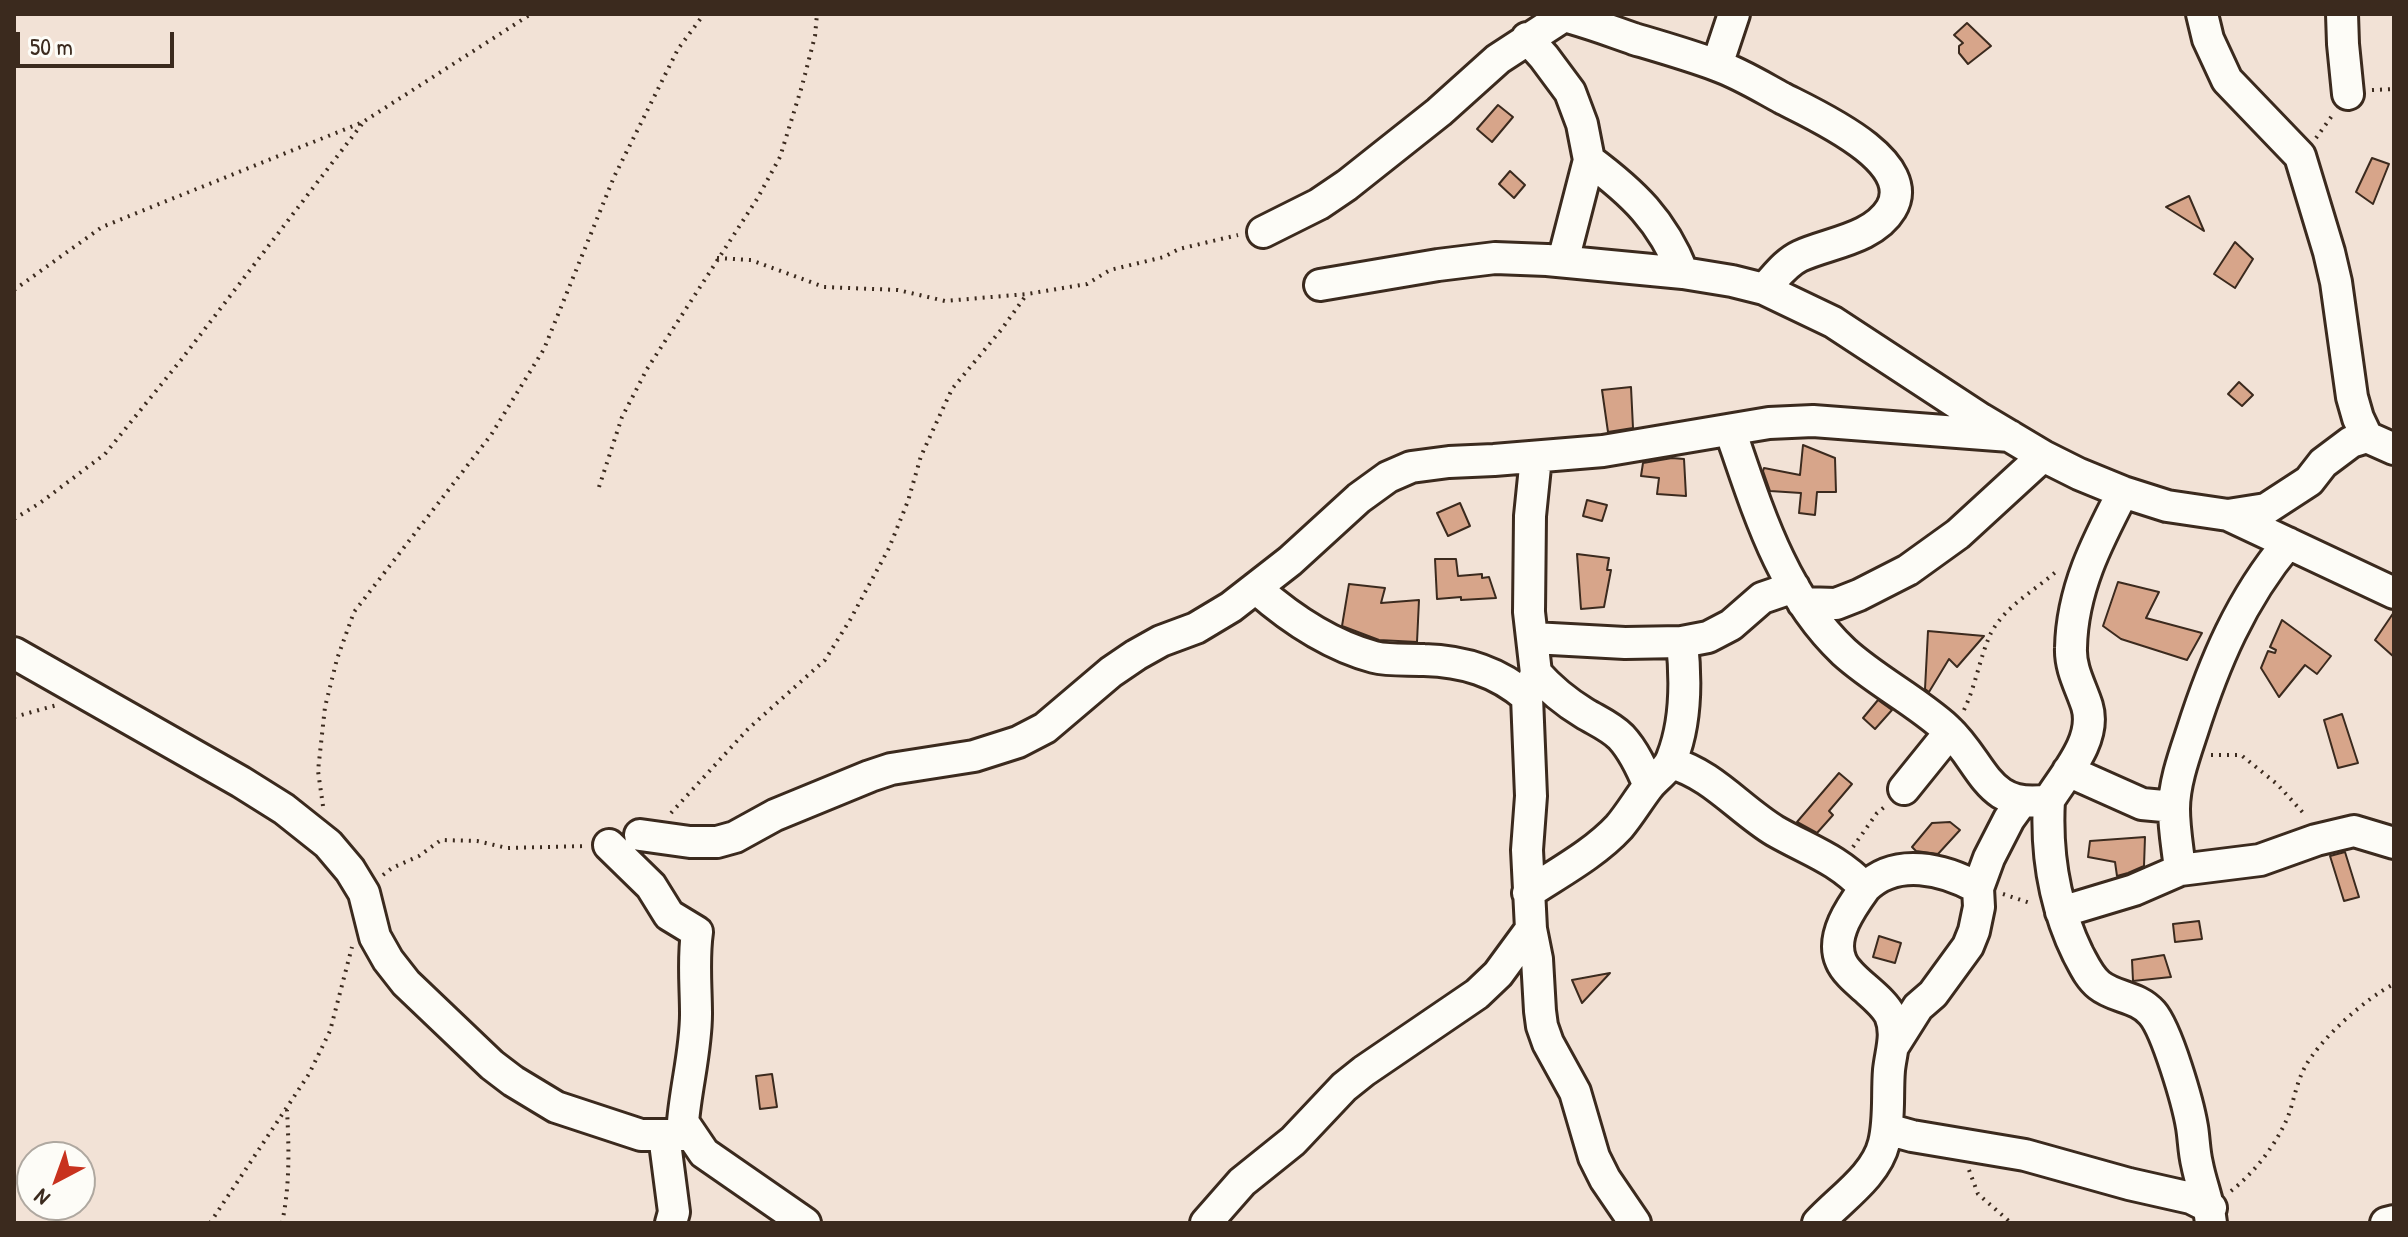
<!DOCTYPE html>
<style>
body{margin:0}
#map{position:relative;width:2408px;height:1237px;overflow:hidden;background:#f2e2d6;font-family:"Patrick Hand",sans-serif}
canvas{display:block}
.frame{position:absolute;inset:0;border:16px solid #3b2a1e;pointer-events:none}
.north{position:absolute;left:16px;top:1141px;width:80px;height:80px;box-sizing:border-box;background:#fdfcf7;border:2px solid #afa8a0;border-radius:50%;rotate:221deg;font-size:22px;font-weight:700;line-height:32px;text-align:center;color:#3b2a1e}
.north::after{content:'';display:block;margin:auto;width:28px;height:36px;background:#c8321e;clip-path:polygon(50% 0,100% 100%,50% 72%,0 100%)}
.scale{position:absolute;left:16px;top:32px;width:158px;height:36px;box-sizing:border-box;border:4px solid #3b2a1e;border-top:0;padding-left:10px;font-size:24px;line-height:28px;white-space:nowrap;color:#3b2a1e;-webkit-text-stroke:6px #fdfcf7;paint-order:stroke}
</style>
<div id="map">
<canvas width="2408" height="1237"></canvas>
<div class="frame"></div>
<div class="north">N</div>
<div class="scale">50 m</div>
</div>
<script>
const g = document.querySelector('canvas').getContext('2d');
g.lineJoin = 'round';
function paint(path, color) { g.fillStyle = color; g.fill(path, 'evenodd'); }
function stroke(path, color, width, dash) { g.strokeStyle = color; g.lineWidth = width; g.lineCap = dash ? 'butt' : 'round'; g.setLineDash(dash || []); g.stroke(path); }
const building = new Path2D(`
 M1967,23L1991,46L1968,64L1959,53V46L1963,43L1954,35Z
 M1498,105L1513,117L1492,142L1477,129Z
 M2372,158L2389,164L2373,204L2356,192Z
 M1510,171L1525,185L1514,198L1499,184Z
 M2189,196L2204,231L2166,207Z
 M2235,242L2253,259L2235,288L2214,274Z
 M2239,382L2253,395L2242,406L2228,394Z
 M1631,387L1633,428L1608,432L1602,390Z
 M1803,445L1835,458L1836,492H1817L1815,515L1799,513L1801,493L1770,491L1763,471L1764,468L1800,475Z
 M1672,458L1684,459L1686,496L1657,494L1659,478L1641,476L1643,463Z
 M1587,500L1607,505L1602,521L1583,516Z
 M1460,503L1470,526L1448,536L1437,513Z
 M1577,554L1609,558L1607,570H1611L1604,607L1581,609Z
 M1435,559H1456L1458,576L1482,574V578L1489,577L1496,598L1461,600V597L1437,599Z
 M2118,582L2159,592L2146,618L2202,633L2187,660L2121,639L2103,626Z
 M1349,584L1385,588L1381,603L1419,600L1417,642L1379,640L1342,626Z
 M2394,612V657L2375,640Z
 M2282,620L2331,656L2317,674L2305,665L2279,697L2261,668L2268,651L2275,653L2276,650L2270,647Z
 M1928,631L1984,636L1957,667L1949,659L1929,692L1925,689Z
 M1878,700L1892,710L1875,729L1863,718Z
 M2342,714L2358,763L2338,768L2324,720Z
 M1839,773L1852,784L1829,811L1833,815L1817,833L1797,822Z
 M1950,822L1960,830L1938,854L1916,851L1912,847L1932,823Z
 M2145,837L2144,866L2128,873L2117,876L2115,862L2088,857L2090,841Z
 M2345,852L2359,897L2344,901L2330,856Z
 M2199,921L2202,939L2175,942L2173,924Z
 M1879,936L1901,943L1895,963L1873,957Z
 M2164,955L2171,977L2133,981L2132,960Z
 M1610,973L1582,1003L1572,980Z
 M772,1074L777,1107L760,1109L756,1076Z`);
paint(building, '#d7a58a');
stroke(building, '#3b2a1e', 2);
const minor = new Path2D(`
 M2202,14L2208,39L2227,80L2300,156L2329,252L2336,282L2352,397L2358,418L2367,437
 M2342,14L2343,44L2348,94
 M1527,38L1544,57L1570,92L1582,124L1589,160L1563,261
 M1717,65L1734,14
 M1589,160C1633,193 1662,220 1683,273
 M1263,232L1319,204L1347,185L1439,112L1498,59L1564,16C1588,22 1611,31 1634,39C1661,47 1689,55 1716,65C1739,73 1760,86 1782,98C1813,114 1920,161 1891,209C1873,239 1828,243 1800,256C1785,263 1775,278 1764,289
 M1320,285L1438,265L1495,258L1547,260L1683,273L1732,281L1764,289L1833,322L1981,419L2043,456L2079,474L2123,492L2167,506L2228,515L2394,593
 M1730,430C1757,508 1782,594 1844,652C1876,681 1915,700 1947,729C1984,763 1986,811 2049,800C2066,773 2097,739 2087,706C2081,687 2070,669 2071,648C2072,590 2097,542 2123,492
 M1536,457L1530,516L1529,612L1536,673L1527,697L1531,796L1527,850L1531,929L1537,959L1540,1011L1542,1026L1548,1043L1575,1092L1594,1157L1605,1179L1635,1223
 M2228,515L2266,509L2309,481L2323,463L2351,442L2367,437L2394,449
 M1257,589C1291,619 1330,645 1374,657C1390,661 1408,659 1424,660C1463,661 1497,671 1527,697
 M1803,603L1836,604L1859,595L1908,570L1958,534L2043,456
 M1533,638L1625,643L1682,642L1708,637L1731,625L1762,598L1794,587
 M14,653L241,782L284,809L328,844L350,870L364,893L375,937L388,960L406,983L492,1065L513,1081L556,1107L641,1135H690
 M1536,673C1550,689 1566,702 1584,713C1597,721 1610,726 1621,737C1634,751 1642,769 1649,786
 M1671,763C1712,774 1740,810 1775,831C1810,851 1836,858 1865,888C1896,857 1944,869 1978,888
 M2068,771L2142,804L2174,807
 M1904,789L1950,732
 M2049,800C2046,853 2055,907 2078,954C2084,965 2089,977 2099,985C2115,998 2137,996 2152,1013C2167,1030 2188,1103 2192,1127C2194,1139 2194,1152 2197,1164C2201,1185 2209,1202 2211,1223
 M640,835L690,842H717L735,837L775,815L870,776L891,769L974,756L1018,742L1045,728L1111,672L1136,655L1161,641L1196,628L1231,607L1290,561L1359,498L1388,477L1411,467L1449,462L1494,460L1603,451L1769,423L1813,421L2010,436
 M609,845L651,886L669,915L697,932C693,960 696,986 696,1014C696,1050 686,1086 683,1122L704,1153L805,1223
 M2180,870C2178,850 2174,830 2174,809C2174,784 2184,756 2192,732C2214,663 2241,599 2288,543
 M1528,893C1558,873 1594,854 1619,827C1630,814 1638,800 1648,787C1656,777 1668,770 1672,758C1686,723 1686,679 1682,642
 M2061,912L2134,890L2180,870L2260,860L2316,840L2354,831L2394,843
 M1894,1045L1918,1007L1933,994L1968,946L1974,931L1979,907L1978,888L1989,858L2009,819L2022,801
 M1887,1129L1912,1136L2025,1155L2129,1184L2191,1198L2211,1208
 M664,1135L674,1212L671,1223
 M1206,1223L1242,1182L1293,1141L1344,1087L1364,1071L1477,994L1498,974L1531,929
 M1818,1223C1840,1199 1876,1176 1884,1143C1890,1119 1887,1094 1889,1070C1891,1051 1898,1034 1890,1015C1885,1005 1874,996 1865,988C1857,981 1845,971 1841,961C1830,936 1852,906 1865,888
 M2386,1223L2394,1221`);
stroke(minor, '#3b2a1e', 36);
stroke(new Path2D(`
 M2372,90L2394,89
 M2316,138L2334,113
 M717,258L751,260L824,287L898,290L945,301L1027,294L1087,284L1110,270L1164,257L1179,249L1238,235
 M14,290L102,227L363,122L531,14
 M599,487L622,417L647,369L757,199L780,157L802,86L815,36L817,14
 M14,519L40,503L105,454L181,360L362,124
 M1964,710C1976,685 1980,656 1991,633C2006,605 2036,590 2059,569
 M14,717L57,705
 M2211,755H2241L2277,784L2306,816
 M323,806L318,771L325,707L337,659L354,612L491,435L544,349L614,177L678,49L704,14
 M671,813L748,729L825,660L850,620L889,548L908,501L921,456L952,389L1001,330L1027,294
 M1853,847L1877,813L1888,804
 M383,875L392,868L419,856L441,840L477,841L507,848L587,846
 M2003,894L2033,904
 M1969,1170L1978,1194L2011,1223
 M2231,1191C2254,1173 2275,1146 2287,1119C2294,1102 2296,1083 2305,1067C2320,1039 2366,998 2394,984
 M210,1223L309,1074L330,1031L352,947
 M282,1223C290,1186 289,1147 287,1110`), '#3b2a1e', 4, [2, 6]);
stroke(minor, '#fdfcf7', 30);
</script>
